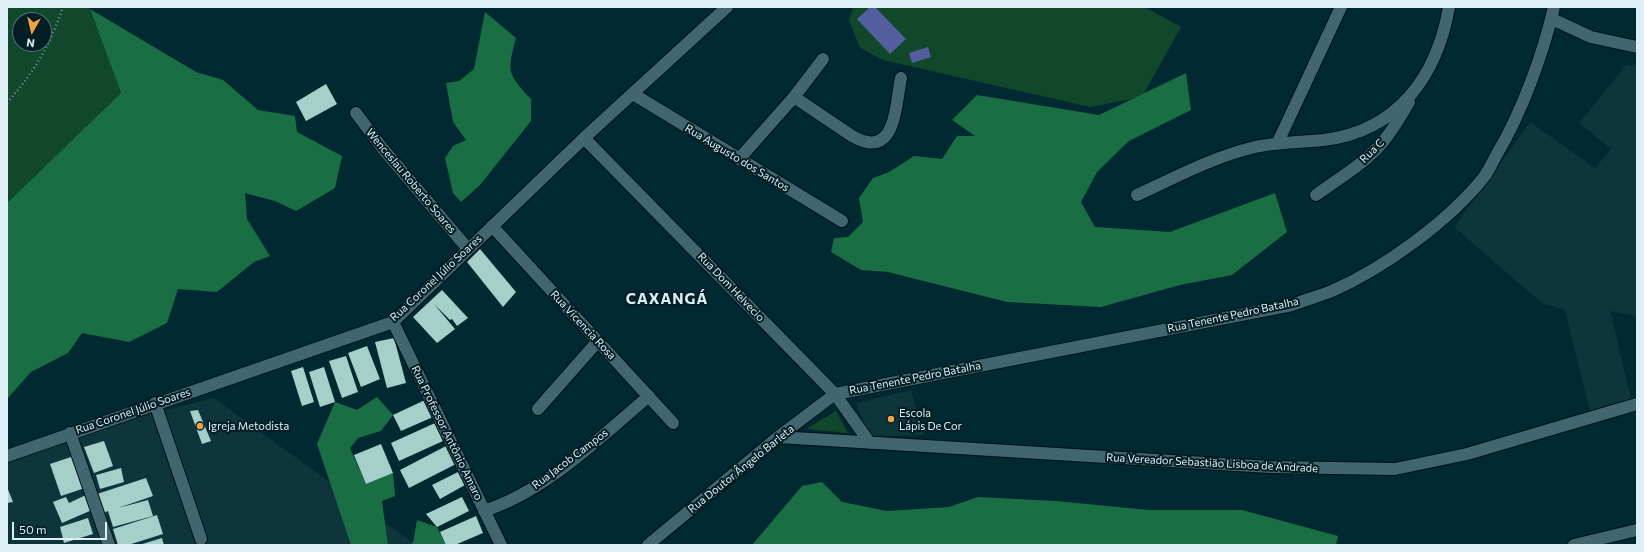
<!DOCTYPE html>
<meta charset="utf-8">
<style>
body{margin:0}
#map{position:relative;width:1644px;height:552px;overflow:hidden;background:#012931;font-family:Commissioner,sans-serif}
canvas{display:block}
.frame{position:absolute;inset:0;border:8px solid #dbeff4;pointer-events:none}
.north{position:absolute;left:12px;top:12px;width:40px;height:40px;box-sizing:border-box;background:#031e25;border:1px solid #597278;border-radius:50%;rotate:188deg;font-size:11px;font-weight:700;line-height:16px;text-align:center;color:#dbeff4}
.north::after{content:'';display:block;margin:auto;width:14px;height:18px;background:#f3a442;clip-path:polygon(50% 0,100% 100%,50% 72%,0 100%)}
.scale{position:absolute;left:12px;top:522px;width:95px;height:18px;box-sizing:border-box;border:2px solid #dbeff4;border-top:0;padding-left:5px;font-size:12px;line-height:14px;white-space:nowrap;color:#dbeff4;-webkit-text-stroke:3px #031e25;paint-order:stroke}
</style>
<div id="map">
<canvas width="1644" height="552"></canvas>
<div class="frame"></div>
<div class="north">N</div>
<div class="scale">50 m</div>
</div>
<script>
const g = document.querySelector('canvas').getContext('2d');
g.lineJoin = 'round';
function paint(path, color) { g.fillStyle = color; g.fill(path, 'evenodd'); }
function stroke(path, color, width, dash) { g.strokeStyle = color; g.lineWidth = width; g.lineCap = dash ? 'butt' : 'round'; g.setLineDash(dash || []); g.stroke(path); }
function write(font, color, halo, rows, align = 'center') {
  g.font = font + ' Commissioner,sans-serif'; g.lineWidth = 4; g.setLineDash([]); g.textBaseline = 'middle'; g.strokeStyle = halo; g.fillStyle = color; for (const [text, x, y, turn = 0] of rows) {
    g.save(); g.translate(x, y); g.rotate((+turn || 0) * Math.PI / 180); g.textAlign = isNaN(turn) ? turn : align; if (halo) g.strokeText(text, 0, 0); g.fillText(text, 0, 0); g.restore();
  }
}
paint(new Path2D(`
 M1626,65L1637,66V316L1610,311L1632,401L1590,411L1565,310L1542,303L1454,227L1530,122L1595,168L1611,149L1579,123Z
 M911,390L924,435L869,437L856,403Z
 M214,398L416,545H7V450Z`), '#0e343c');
paint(new Path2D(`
 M7,7H89L121,93L7,203ZM20,20H44V44H20Z
 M853,7H1145L1181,27L1142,97L1090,107L883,60L860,48L849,20Z
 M836,411L848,433L806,429Z`), '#11472b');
paint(new Path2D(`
 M90,9L196,72L223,80L258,110L295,116L297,132L342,156L335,188L296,211L275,201L245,193L247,219L270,256L254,262L217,292L178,289L167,323L129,342L82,333L68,353L31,372L7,399V203L121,93Z
 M485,12L516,38C507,72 507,73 531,99V121L480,185L461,202L453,193L445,158L453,146L466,140L453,122L446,83L459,81L474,69Z
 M1186,73L1191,110L1129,141L1097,172L1081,202L1095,227L1170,232L1275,193L1287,232L1232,275L1180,285L1101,307L1007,302L888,272L861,270L831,252L834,238L848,237L863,222L859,198L873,178L889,172L914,156L942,159L957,136H975L952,120L977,95L1099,115Z
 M377,397L393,415L381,431L358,438L350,448L366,484L393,473L395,496L382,501L388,545H351L317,444L335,402L357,410Z
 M822,482L842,502L887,511L949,507L978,497L1056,501L1149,510H1242L1338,536L1336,545H752L802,486Z
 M417,520L437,527L446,545H409L413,543Z`), '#1a6e44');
paint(new Path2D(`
 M870,7H875L906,39L890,54L857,19Z
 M928,47L931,57L912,63L909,53Z`), '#525e9e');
paint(new Path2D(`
 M326,84L337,104L306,121L296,102Z
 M480,249L516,292L503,307L467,262Z
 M442,290L468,318L457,326L452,319L450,320L434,304L455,329L437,343L413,317Z
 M394,338L406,383L387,388L375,342Z
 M367,346L380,379L361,387L348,353Z
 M346,356L358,392L342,398L329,361Z
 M303,367L314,402L302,406L291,371Z
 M324,367L335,402L320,407L309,372Z
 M425,400L433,417L401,431L393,415Z
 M198,410L211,441L202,444L190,411Z
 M435,423L443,441L399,461L391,443Z
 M104,441L113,466L94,473L84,447Z
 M381,444L393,473L366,484L354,455Z
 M446,446L456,464L409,488L400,470Z
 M74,456L85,488L61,496L50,464Z
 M121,468L124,482L100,489L96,475Z
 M458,472L465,485L440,499L432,485Z
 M146,478L153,496L118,508L148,500L153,516L113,527L108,511L104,513L97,494Z
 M7,487L13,502L7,503Z
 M88,494L92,510L62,523L53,502L66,497L69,503Z
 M462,497L469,511L437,527L426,514Z
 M157,515L163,534L128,545H118L113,529Z
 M476,516L483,533L455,545H446L440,532Z
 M88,518L93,534L64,543L60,527Z
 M162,538L164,545H139Z`), '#a6cfca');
const minor = new Path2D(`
 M1552,19L1591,37L1637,47
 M633,94L842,221
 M794,97L852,136C896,161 895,107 901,78
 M356,113L383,149L468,249
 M584,138L835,394L870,443
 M1278,142L1341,7
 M739,159L794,97L823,59
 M1137,195C1176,177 1213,157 1255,147C1278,142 1301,142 1324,140C1398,131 1437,76 1449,7
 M1316,195C1338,179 1364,164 1382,143C1392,131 1401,116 1409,102
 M492,226L673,423
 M393,322L501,545
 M155,403L201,539
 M538,409L598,341
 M70,433L109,545
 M778,437L1270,467L1395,469L1467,454L1637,404
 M7,456L393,322L584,138L727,7
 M484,511C548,490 599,438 649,396
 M648,545L778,437L835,394L1292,305C1305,300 1319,296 1332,291C1384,268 1448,222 1484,177C1489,170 1493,161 1497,154C1522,112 1543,54 1554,7
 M1574,545L1637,530`);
stroke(minor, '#001117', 14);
stroke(new Path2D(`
 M7,103C35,71 49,47 63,7`), '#76949a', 2.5, [1, 3]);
stroke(minor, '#416670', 12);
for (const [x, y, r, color] of [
 [891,419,4,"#f3a442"],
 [200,426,4,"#f3a442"]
]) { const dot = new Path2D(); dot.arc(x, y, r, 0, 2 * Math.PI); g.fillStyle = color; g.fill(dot); stroke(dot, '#031e25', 1.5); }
write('11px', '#dbeff4', '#031e25', [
 ["Rua C",1372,151,-45],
 ["Rua Augusto dos Santos",737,158,31],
 ["Wenceslau Roberto Soares",411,181,50],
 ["Rua Coronel Júlio Soares",436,278,-43],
 ["Rua Dom Helvecio",731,287,46],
 ["Rua Tenente Pedro Batalha",1233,315,-12],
 ["Rua Vicencia Rosa",583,325,47],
 ["Rua Tenente Pedro Batalha",915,378,-11],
 ["Rua Coronel Júlio Soares",133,411,-19],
 ["Rua Professor Antônio Amaro",447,433,64],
 ["Rua Jacob Campos",570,459,-37],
 ["Rua Vereador Sebastião Lisboa de Andrade",1212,463,3],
 ["Rua Doutor Ângelo Barleta",741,469,-39]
]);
write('11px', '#dbeff4', '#031e25', [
 ["Escola",899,413],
 ["Lápis De Cor",899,426],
 ["Igreja Metodista",208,426]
], 'left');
g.letterSpacing = '1px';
write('bold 15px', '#dbeff4', '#031e25', [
 ["CAXANGÁ",667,299]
]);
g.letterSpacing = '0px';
</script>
